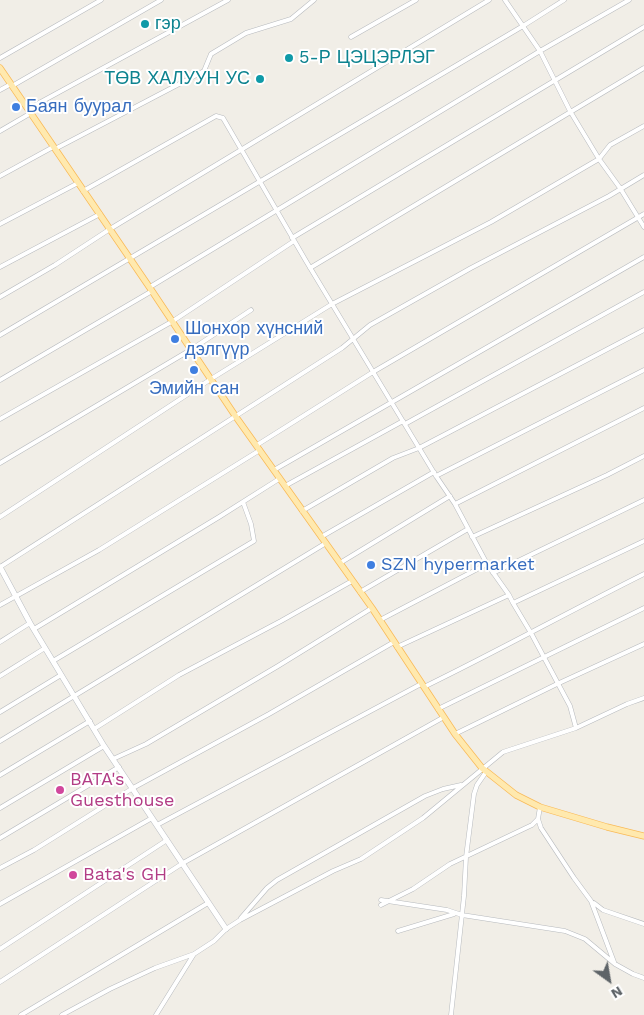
<!DOCTYPE html>
<meta charset="utf-8">
<style>
body{margin:0}
#map{position:relative;width:644px;height:1015px;overflow:hidden;background:#f1eee7;font-family:"Work Sans",sans-serif}
canvas{display:block}
.north{position:absolute;left:584px;top:955px;width:50px;height:50px;-webkit-text-stroke:4px #fff;paint-order:stroke;rotate:148deg;font-size:14px;font-weight:700;line-height:20px;text-align:center;color:#5e6468}
.north::after{content:'';display:block;margin:auto;width:18px;height:22px;background:#5e6468;clip-path:polygon(50% 0,100% 100%,50% 72%,0 100%)}
</style>
<div id="map">
<canvas width="644" height="1015"></canvas>
<div class="north">N</div>
</div>
<script>
const g = document.querySelector('canvas').getContext('2d');
g.lineJoin = 'round';
function stroke(path, color, width, dash) { g.strokeStyle = color; g.lineWidth = width; g.lineCap = dash ? 'butt' : 'round'; g.setLineDash(dash || []); g.stroke(path); }
function write(font, color, halo, rows, align = 'center') {
  g.font = font + ' "Work Sans",sans-serif'; g.lineWidth = 4; g.setLineDash([]); g.textBaseline = 'middle'; g.strokeStyle = halo; g.fillStyle = color; for (const [text, x, y, turn = 0] of rows) {
    g.save(); g.translate(x, y); g.rotate((+turn || 0) * Math.PI / 180); g.textAlign = isNaN(turn) ? turn : align; if (halo) g.strokeText(text, 0, 0); g.fillText(text, 0, 0); g.restore();
  }
}
const minor = new Path2D(`
 M505,0L540,51L570,111L599,159L620,188L644,227
 M351,37L416,0
 M0,58L101,0
 M12,86L161,0
 M0,90L11,84
 M28,109L228,0
 M0,131L31,113
 M55,149L204,71L211,54L246,33L291,19L314,0
 M0,176L53,147
 M83,191L216,116L223,118L306,261L436,476L455,504L487,564L509,595L513,603L531,633L570,706L576,728
 M0,224L78,183
 M292,238L644,27
 M0,267L100,214
 M310,268L644,68
 M150,287L540,51L629,0
 M0,297L55,265L110,229L489,0
 M0,335L523,26L564,0
 M0,380L152,291
 M0,419L173,321L294,241
 M405,424L644,292
 M257,445L373,372L644,214
 M0,463L192,349L251,310
 M274,470L644,257
 M436,476L644,370
 M285,486L403,421
 M455,504L644,408
 M302,511L393,458L419,448L644,330
 M0,517L211,379L332,304L491,222L599,159L610,145L644,126
 M321,537L434,472
 M472,537L607,475L644,456
 M340,563L450,496
 M0,567L342,348L370,325L471,268L609,196L644,175
 M493,573L644,500
 M360,592L468,529
 M513,603L644,541
 M0,605L99,550L260,450
 M380,620L487,564
 M34,629L219,517L279,479
 M0,642L30,623
 M397,647L509,595
 M53,661L254,541L251,524L243,502
 M0,676L45,648
 M424,687C498,651 570,611 644,574
 M438,709L644,608
 M0,712L61,675
 M94,729L179,675L281,621L352,581
 M455,734L557,684L644,644
 M0,741L326,543
 M113,759L146,744L278,666L372,608
 M0,775L90,721
 M540,807L538,819L541,828L574,878L591,901L614,962
 M0,808L104,746
 M157,825L421,684
 M0,838L119,767
 M0,868L34,850L133,788L269,714L394,642
 M381,900L447,910L462,915L565,931L585,939L615,964L633,974L644,978
 M594,903L603,910L644,924
 M0,904L152,818
 M381,905L413,889L450,864L532,825L538,819
 M241,918L267,888L277,880L425,796L443,789L461,785
 M398,931L454,914
 M0,949L167,840
 M0,982L183,863L444,717
 M21,1015L208,903
 M62,1015L110,989L155,968L194,954
 M156,1015L194,954L214,941L226,929L240,920L333,871L361,859L423,818L503,752L576,728L627,704L644,698
 M451,1015L464,896L466,857L474,794L477,785L486,772`);
const secondary = new Path2D(`
 M0,567L30,623L104,746L226,929`);
const primary = new Path2D(`
 M0,68L152,291L236,417L372,608L455,734L482,768L516,795L540,807L607,827L644,836`);
stroke(minor, '#b7babe', 5);
stroke(secondary, '#b8bcc1', 6);
stroke(primary, '#f9ba58', 7);
stroke(minor, '#fff', 4);
stroke(secondary, '#fff', 5);
stroke(primary, '#ffe9ae', 5.5);
for (const [x, y, r, color] of [
 [145,24,5,"#0f9aa8"],
 [289,58,5,"#0f9aa8"],
 [260,79,5,"#0f9aa8"],
 [16,107,5,"#3f7fe0"],
 [175,339,5,"#3f7fe0"],
 [194,370,5,"#3f7fe0"],
 [371,565,5,"#3f7fe0"],
 [60,790,5,"#d1479c"],
 [73,875,5,"#d1479c"]
]) { const dot = new Path2D(); dot.arc(x, y, r, 0, 2 * Math.PI); g.fillStyle = color; g.fill(dot); stroke(dot, '#fff', 2); }
write('18px', '#0d838f', '#fff', [
 ["гэр",155,24],
 ["5-Р ЦЭЦЭРЛЭГ",299,58],
 ["ТӨВ ХАЛУУН УС",250,79,"right"]
], 'left');
write('18px', '#366cbe', '#fff', [
 ["Баян буурал",26,107],
 ["Шонхор хүнсний",185,329],
 ["дэлгүүр",185,350],
 ["Эмийн сан",194,389,"center"],
 ["SZN hypermarket",381,565]
], 'left');
write('18px', '#b23c85', '#fff', [
 ["BATA's",70,780],
 ["Guesthouse",70,801],
 ["Bata's GH",83,875]
], 'left');
</script>
